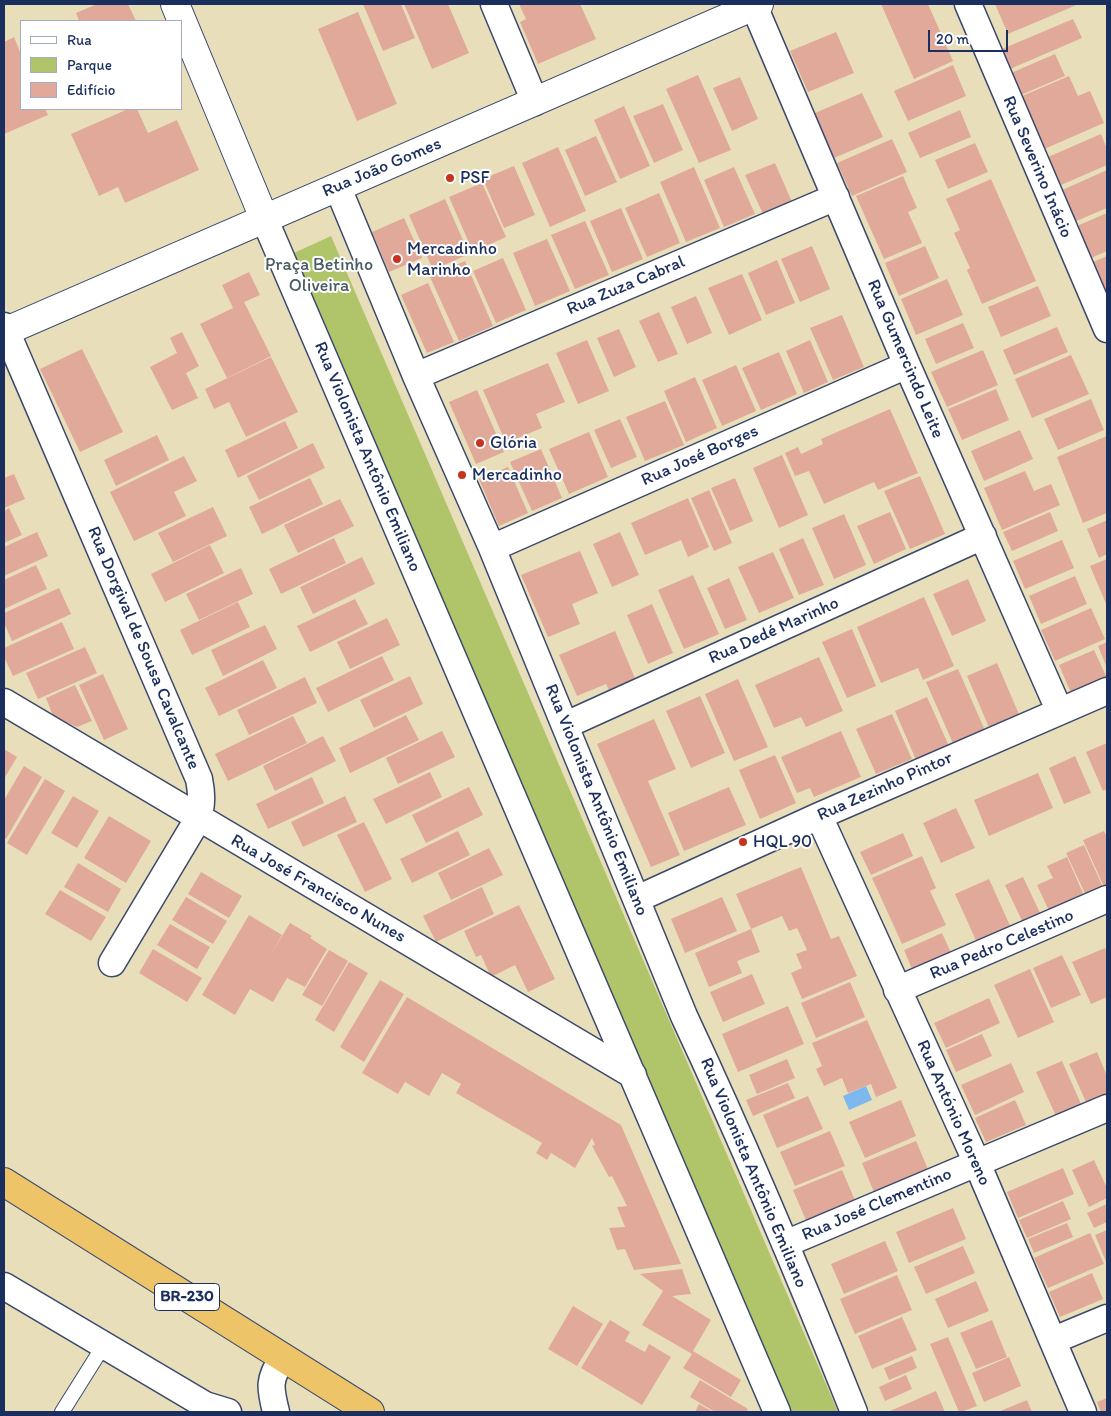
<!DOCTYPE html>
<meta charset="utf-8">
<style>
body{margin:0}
#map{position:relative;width:1111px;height:1416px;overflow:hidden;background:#e8dfba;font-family:Itim,sans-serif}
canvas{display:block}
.frame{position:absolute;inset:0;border:5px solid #1b2f5e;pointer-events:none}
.legend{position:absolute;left:20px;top:20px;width:162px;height:90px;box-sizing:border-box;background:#fff;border:1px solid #a4acbf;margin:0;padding:6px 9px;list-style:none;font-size:15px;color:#1b2f5e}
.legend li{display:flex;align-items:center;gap:10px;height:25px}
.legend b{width:25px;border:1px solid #a4acbf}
.scale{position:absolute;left:928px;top:30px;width:80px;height:22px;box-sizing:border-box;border:2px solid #1b2f5e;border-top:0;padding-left:6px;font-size:15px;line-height:18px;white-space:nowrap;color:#1b2f5e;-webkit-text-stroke:4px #fff;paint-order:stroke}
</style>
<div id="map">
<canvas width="1111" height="1416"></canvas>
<div class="frame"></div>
<ul class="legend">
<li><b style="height:6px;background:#fff"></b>Rua</li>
<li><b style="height:14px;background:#b0c569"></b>Parque</li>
<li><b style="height:14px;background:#e1a99a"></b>Edifício</li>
</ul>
<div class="scale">20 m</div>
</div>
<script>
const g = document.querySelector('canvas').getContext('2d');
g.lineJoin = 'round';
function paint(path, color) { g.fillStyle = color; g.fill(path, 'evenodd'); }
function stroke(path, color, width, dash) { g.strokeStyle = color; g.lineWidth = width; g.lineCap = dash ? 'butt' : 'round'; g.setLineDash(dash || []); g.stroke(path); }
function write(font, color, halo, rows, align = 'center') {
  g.font = font + ' Itim,sans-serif'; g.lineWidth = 4; g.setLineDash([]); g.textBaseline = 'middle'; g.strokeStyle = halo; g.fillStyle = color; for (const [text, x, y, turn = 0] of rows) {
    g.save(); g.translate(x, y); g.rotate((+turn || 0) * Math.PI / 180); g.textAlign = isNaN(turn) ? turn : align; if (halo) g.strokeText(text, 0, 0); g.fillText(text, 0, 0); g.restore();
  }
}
paint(new Path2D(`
 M331,236L838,1412H790L283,258Z`), '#b0c569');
paint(new Path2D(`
 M866,1086L872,1100L849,1110L843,1096Z`), '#7db8ef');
paint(new Path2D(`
 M97,4H128L136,21H79L76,13Z
 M363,4H401L415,38L383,51Z
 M404,4H448L469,53L432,69Z
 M519,4H580L596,39L538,64L520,22L526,19Z
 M881,4H928L953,61L914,79Z
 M995,4H1079L1008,34Z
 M358,12L397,104L357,121L318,29Z
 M1073,19L1082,38L1010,69L1002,49Z
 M836,32L854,73L808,92L790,51Z
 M14,37L21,54V109H45L48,115L4,134V42Z
 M1055,54L1065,76L1021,95L1011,73Z
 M953,65L966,96L908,121L894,91Z
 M698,75L731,150L699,163L666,89Z
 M1069,76L1078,96L1090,91L1104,123L1042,150L1013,100Z
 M740,77L758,119L732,131L713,88Z
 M862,93L883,137L834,158L815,113Z
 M663,104L683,150L654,163L633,116Z
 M624,106L650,166L620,179L594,120Z
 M128,109H137L148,133L177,120L199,170L125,203L118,187L99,196L71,134Z
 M960,110L971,137L920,158L908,133Z
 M1101,134L1107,149V165L1061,185L1048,157Z
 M596,136L617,182L585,196L565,150Z
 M892,139L907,172L852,196L837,163Z
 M975,143L988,172L948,189L935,160Z
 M558,147L586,211L550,227L522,163Z
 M775,163L792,202L763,214L745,175Z
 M514,166L535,215L504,228L483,179Z
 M694,167L720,228L686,242L660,182Z
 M734,167L755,214L724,227L704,180Z
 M1107,170V208L1074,222L1060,191Z
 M903,176L917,208L908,212L922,243L884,259L856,196Z
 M991,179L1036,281L982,304L967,270L970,268L954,233L960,230L946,199Z
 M482,183L506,237L473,252L449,197Z
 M659,193L680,243L647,257L625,208Z
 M445,199L469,254L433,270L409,215Z
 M621,208L643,259L612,272L590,221Z
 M1107,213V251L1091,258L1077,226Z
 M404,218L422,258L389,272L372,232Z
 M585,221L609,275L575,289L551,235Z
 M547,239L570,291L535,306L513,253Z
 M812,246L830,289L800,302L781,259Z
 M925,246L939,278L899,296L885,263Z
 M1107,256V295L1093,262Z
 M503,258L526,310L496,323L473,271Z
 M777,260L795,303L766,315L748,273Z
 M465,261L493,326L459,341L430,277Z
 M249,272L260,295L244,302L271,356L227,378L200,324L233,308L222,285Z
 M742,274L762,320L729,335L708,288Z
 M947,279L963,315L916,335L901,299Z
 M428,283L454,342L427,353L401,295Z
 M1038,286L1051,316L1001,337L988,307Z
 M696,296L712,333L687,344L671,307Z
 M659,312L678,354L658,362L639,321Z
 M842,315L864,367L833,380L810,328Z
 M963,323L974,348L936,364L925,339Z
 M1057,327L1068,352L1014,375L1003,350Z
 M619,329L636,367L614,377L597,338Z
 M182,332L199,366L186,373L198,398L172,410L150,367L177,353L170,338Z
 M587,340L609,391L578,404L556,353Z
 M810,340L828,382L804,393L786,351Z
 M82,349L123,432L80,452L40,369Z
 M983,350L998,385L947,407L931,372Z
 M779,352L797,394L761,410L742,368Z
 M1071,355L1089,394L1032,418L1015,379Z
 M271,357L298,412L246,437L229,402L214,409L205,389Z
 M548,363L565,402L536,414L542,428L506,443L483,390Z
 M736,365L756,411L722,426L702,380Z
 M695,377L717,428L686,442L664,391Z
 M996,389L1009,420L962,440L948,409Z
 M477,390L504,452L476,464L449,402Z
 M1091,399L1104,430L1058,450L1044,419Z
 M665,401L684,445L645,461L626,417Z
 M890,409L918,473L878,490L874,482L824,504L809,471L795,476L785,453L798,447L801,454L823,444L821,439Z
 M620,419L637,457L611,468L594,430Z
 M285,421L298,448L238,478L225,450Z
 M1020,430L1033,459L984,481L971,451Z
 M589,432L608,477L569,494L549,449Z
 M157,435L169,460L116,486L104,460Z
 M1107,436V513L1083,523L1057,457Z
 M313,443L325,468L259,500L247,476Z
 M541,449L562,498L532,511L510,462Z
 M782,455L808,515L779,528L753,468Z
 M184,456L197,481L174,492L186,516L134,541L110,492Z
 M508,467L528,513L499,526L479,479Z
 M1025,471L1034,491L1051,484L1060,505L1002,530L984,488Z
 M14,474L25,499L4,508V478Z
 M920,476L945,534L910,549L884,491Z
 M310,478L323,504L262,534L249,507Z
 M735,478L753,521L730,531L711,488Z
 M709,490L732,543L714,551L691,498Z
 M688,498L709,547L688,557L681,540L645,555L631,523Z
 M340,499L354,526L298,553L284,525Z
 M213,507L227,536L173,562L158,533Z
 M9,508L22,535L4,543V511Z
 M890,512L906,549L874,564L857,526Z
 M1050,512L1058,531L1012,551L1003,532Z
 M844,514L866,565L834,579L812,528Z
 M1107,520V554L1099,558L1087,529Z
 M37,532L48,556L4,576V547Z
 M620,532L639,575L612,587L593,544Z
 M334,538L346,563L281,594L269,569Z
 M803,538L824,585L799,595L779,549Z
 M1062,540L1074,568L1025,589L1013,561Z
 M210,545L224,573L165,602L151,574Z
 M580,551L598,593L572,604L580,624L548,637L521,575Z
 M773,552L794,598L759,613L738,567Z
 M362,557L375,584L313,614L300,587Z
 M1107,559V606L1090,566Z
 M36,565L47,589L4,609V580Z
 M241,568L253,594L199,620L186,594Z
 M693,575L719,634L684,649L658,590Z
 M1075,576L1087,604L1041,624L1029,596Z
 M729,578L747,620L725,629L707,588Z
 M968,579L986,621L952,636L933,594Z
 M59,588L71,614L12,641L4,623V613Z
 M924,597L954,666L923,680L918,668L881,683L857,627Z
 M355,599L368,624L310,652L297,626Z
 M238,602L250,627L192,655L180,630Z
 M652,604L673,653L648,664L627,615Z
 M1091,608L1105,639L1055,661L1041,630Z
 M387,618L400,645L350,669L337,642Z
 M62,622L74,649L13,676L4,657V648Z
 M265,625L277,649L223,676L211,650Z
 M852,629L876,686L847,698L822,642Z
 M615,631L637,683L611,694L606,684L577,696L559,655Z
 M1107,642V668L1098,646Z
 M85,647L97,673L38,699L26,673Z
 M1094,650L1107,678L1071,693L1059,665Z
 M382,656L394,680L328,712L316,688Z
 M819,657L843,711L806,727L801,717L774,728L755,685Z
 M263,660L277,688L219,716L205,688Z
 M997,663L1021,719L991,732L967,676Z
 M958,669L987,735L955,748L926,682Z
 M103,674L128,729L104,740L79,685Z
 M410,676L423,704L374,728L360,700Z
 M305,677L317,703L249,735L237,710Z
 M738,679L768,747L734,761L705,694Z
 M75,685L92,721L77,727L53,716L46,698Z
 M700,696L725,753L691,768L666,711Z
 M927,697L949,746L916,760L895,711Z
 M892,714L912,759L876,774L856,729Z
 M406,715L419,740L350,773L339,748Z
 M293,716L307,743L228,781L215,754Z
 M654,719L676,769L648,781L680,855L651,867L597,744Z
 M442,731L455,757L398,784L386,758Z
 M841,731L861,777L814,797L810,788L797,793L781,757Z
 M323,736L336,761L275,791L263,766Z
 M1107,743V789L1103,791L1086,752Z
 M4,749L17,757L4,779Z
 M775,755L796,803L760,819L739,770Z
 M1075,756L1091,793L1064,804L1049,768Z
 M24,766L42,777L6,839L4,837V800Z
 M430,772L442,797L386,824L373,799Z
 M1038,773L1053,808L989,836L974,800Z
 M312,777L324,803L268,829L256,804Z
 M45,779L65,791L27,855L7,843Z
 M469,787L483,815L426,843L412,815Z
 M729,787L746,825L684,851L668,813Z
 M73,796L99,811L77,848L51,833Z
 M345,796L357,822L303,847L291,822Z
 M956,808L975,848L941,863L923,823Z
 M109,816L151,841L126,883L84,858Z
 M364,822L392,879L365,892L337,835Z
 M458,831L470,855L412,883L400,859Z
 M1104,831L1107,837V888L1105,889L1083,840Z
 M903,833L913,856L871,875L860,852Z
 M1084,845L1106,894L1089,902L1066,853Z
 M489,848L503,875L451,900L438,873Z
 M922,856L936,888L930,891L946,925L902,944L872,878Z
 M1067,857L1086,900L1050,913L1037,885L1053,878L1047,866Z
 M78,863L121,889L108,912L64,887Z
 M801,867L831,939L839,936L857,976L802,999L791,973L802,968L796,954L807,950L797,928L789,931L782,916L751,929L736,894Z
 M201,872L242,896L229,918L188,894Z
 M1023,877L1042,917L1024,925L1005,885Z
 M989,879L1012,930L978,945L955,894Z
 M482,887L494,914L436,942L423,916Z
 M60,890L106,917L91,941L45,914Z
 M186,897L227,921L213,944L172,920Z
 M722,897L737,931L685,953L671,919Z
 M519,905L555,979L528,992L515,965L491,977L481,955L476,957L464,931Z
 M249,915L282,935L271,954L290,923L312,936L310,938L327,949L305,987L287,978L273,1002L250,989L235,1015L202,995Z
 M170,924L210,947L197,969L157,945Z
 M751,929L760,952L737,961L742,973L709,987L695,953Z
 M942,933L953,957L914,974L904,950Z
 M1105,948L1107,954V997L1091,1004L1072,962Z
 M153,949L202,978L187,1002L139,973Z
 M329,950L348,961L322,1006L302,995Z
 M1062,955L1081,995L1051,1008L1033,968Z
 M349,962L368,973L334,1032L315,1020Z
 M1030,969L1054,1022L1018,1038L994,985Z
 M752,974L765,1004L723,1022L710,992Z
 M380,980L404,994L364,1062L340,1047Z
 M850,982L865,1017L816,1038L801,1003Z
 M407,997L621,1125L681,1264L634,1270L625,1249L617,1250L609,1228L625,1227L617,1207L627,1206L612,1176L609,1177L592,1146L595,1145L592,1138L575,1168L551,1153L547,1160L536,1153L542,1143L456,1093L461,1084L442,1073L429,1096L405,1082L398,1094L362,1073Z
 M989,998L1000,1023L946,1048L934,1023Z
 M788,1006L804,1044L738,1072L722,1034Z
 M867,1020L897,1088L876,1097L871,1084L848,1093L842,1078L824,1086L816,1069L822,1066L812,1043Z
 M982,1034L992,1056L956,1072L946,1050Z
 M1097,1052L1107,1076V1093L1086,1102L1069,1064Z
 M787,1059L795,1078L757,1094L749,1075Z
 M1062,1061L1081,1104L1056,1116L1036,1072Z
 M1011,1063L1024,1092L975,1115L961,1085Z
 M788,1083L795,1098L753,1116L746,1100Z
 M808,1096L823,1129L777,1148L763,1115Z
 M901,1100L916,1136L865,1158L849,1122Z
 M1015,1100L1026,1125L986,1142L975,1118Z
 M830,1131L845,1166L795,1186L780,1152Z
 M916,1141L930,1174L876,1197L862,1163Z
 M1094,1160L1107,1188V1198L1089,1207L1072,1170Z
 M1063,1168L1074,1194L1018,1218L1007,1192Z
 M842,1170L857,1205L808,1225L793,1190Z
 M1063,1201L1071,1219L1027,1238L1019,1220Z
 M1107,1204V1222L1094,1228L1087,1213Z
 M953,1208L966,1239L909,1263L896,1232Z
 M1067,1223L1073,1237L1034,1253L1028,1239Z
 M1107,1230V1264L1095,1235Z
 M1090,1233L1104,1264L1048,1288L1034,1258Z
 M885,1241L898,1271L844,1294L831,1264Z
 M963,1246L975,1273L926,1294L914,1267Z
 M682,1269L691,1294L672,1296L711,1320L693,1351L741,1380L731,1397L683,1368L692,1354L642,1325L663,1291L640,1274Z
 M1092,1273L1103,1299L1060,1317L1049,1292Z
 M897,1275L912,1310L855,1334L840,1299Z
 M976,1281L989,1311L948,1328L935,1299Z
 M573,1306L603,1324L577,1366L548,1349Z
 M902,1317L917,1350L872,1369L858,1336Z
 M610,1320L630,1332L625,1341L645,1352L649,1344L671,1357L642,1405L581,1368Z
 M992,1320L1007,1357L976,1369L960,1333Z
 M948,1337L977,1406L961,1412H959L930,1344Z
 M912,1356L917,1368L889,1380L884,1368Z
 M1009,1357L1021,1386L984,1402L972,1373Z
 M906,1375L912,1389L885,1401L879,1387Z
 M700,1380L748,1409L746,1412H715L690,1397Z
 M936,1391L945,1412H890V1411Z
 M1107,1398V1412H1101L1097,1402Z
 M1027,1400L1032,1412H998Z
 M699,1404L713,1412H695Z`), '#e1a99a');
const service = new Path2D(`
 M62,1412L104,1345`);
const minor = new Path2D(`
 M494,4L535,102
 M968,4L1107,329
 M754,6L907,365L1059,710
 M338,188L416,376L492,548L684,1016C745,1146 801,1279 854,1412
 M264,218L777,1412
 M4,326L199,779C202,794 202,804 198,819L112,963
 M416,376L836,197
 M492,548L907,365
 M4,702L633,1075
 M566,725L983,536
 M819,816L977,1163L1083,1412
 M637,899L819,816L1107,691
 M897,990L1107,899
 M785,1244L1107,1108
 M4,1286L205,1405L228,1412
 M1054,1340L1107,1318
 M276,1412C270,1388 268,1379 283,1358`);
const tertiary = new Path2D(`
 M175,4L264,218
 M4,332L759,4`);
const trunk = new Path2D(`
 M4,1182L370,1412`);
stroke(service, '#3a496c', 16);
stroke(minor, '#3a496c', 29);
stroke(tertiary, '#3a496c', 30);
stroke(trunk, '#3a496c', 30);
stroke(service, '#fff', 14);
stroke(minor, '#fff', 26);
stroke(tertiary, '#fff', 28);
stroke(trunk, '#eec469', 28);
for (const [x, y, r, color] of [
 [450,178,5,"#c8321e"],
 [397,259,5,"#c8321e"],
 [480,443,5,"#c8321e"],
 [462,475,5,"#c8321e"],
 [743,842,5,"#c8321e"]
]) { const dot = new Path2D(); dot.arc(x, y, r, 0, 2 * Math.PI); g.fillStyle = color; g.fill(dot); stroke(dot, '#fff', 2); }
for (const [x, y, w] of [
 [187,1297,65]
]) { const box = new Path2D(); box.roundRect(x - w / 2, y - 13.5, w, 27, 4); g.fillStyle = '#fff'; g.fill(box); stroke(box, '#1b2f5e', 1); }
write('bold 16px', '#1b2f5e', null, [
 ["BR-230",187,1297]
]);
write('18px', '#1b2f5e', '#fff', [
 ["Rua Severino Inácio",1037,167,67],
 ["Rua João Gomes",382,168,-23],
 ["Rua Zuza Cabral",626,286,-23],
 ["Rua Gumercindo Leite",905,359,67],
 ["Rua José Borges",700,456,-24],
 ["Rua Violonista Antônio Emiliano",367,457,67],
 ["Rua Dedé Marinho",774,631,-24],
 ["Rua Dorgival de Sousa Cavalcante",143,648,67],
 ["Rua Zezinho Pintor",885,787,-24],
 ["Rua Violonista Antônio Emiliano",596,800,68],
 ["Rua José Francisco Nunes",318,889,30],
 ["Rua Pedro Celestino",1002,945,-23],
 ["Rua António Moreno",953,1113,66],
 ["Rua Violonista Antônio Emiliano",753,1173,67],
 ["Rua José Clementino",877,1205,-23]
]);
write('18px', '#1b2f5e', '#fff', [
 ["PSF",460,178],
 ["Mercadinho",407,249],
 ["Marinho",407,270],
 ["Glória",490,443],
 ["Mercadinho",472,475],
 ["HQL 90",753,842]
], 'left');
write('18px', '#485c61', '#fff', [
 ["Praça Betinho",319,265],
 ["Oliveira",319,286]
]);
</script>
